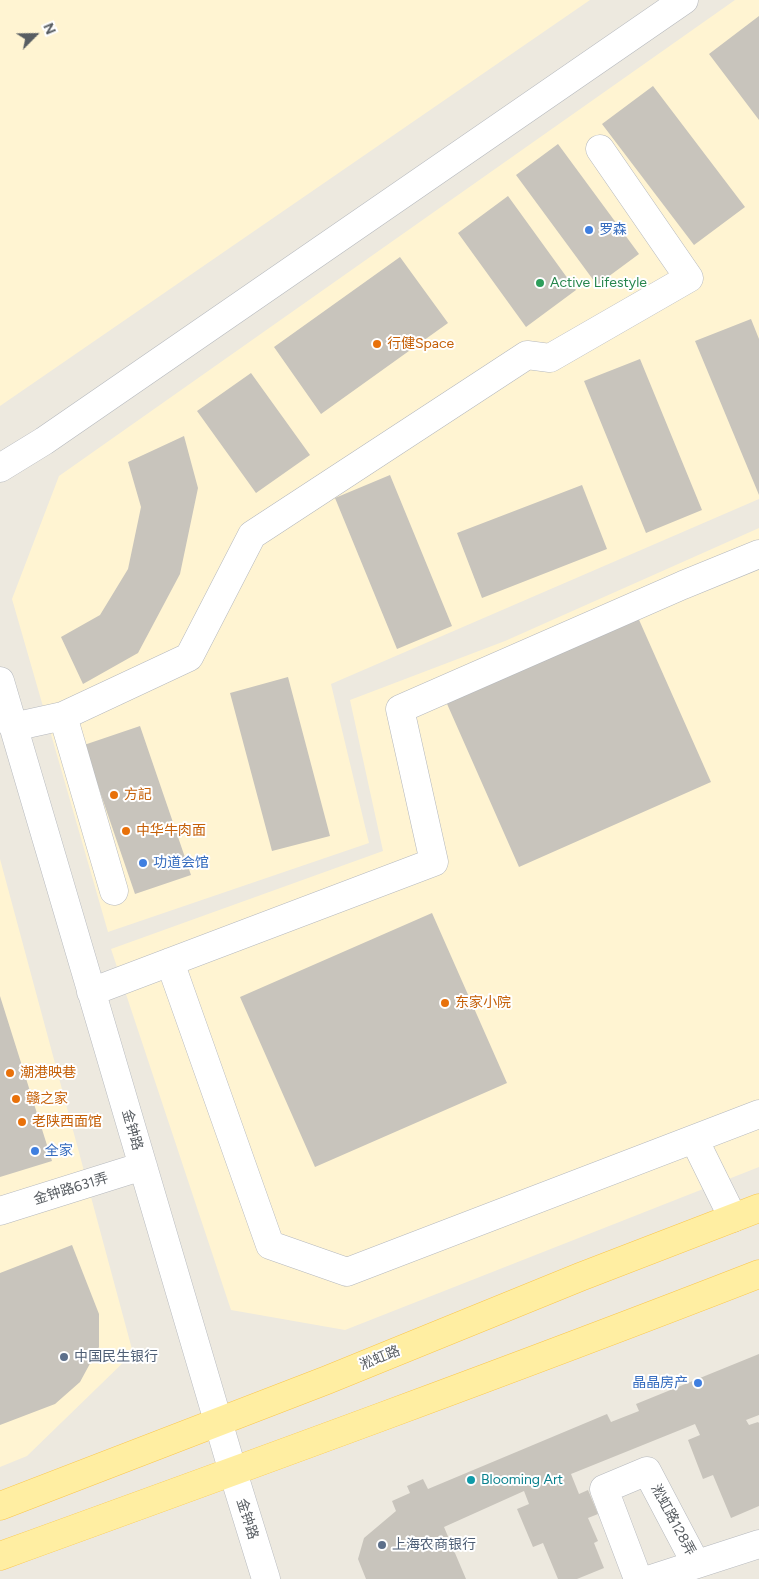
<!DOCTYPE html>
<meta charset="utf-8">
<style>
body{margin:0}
#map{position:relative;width:759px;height:1579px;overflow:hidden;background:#ede9df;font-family:Figtree,sans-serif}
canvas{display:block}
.north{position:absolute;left:10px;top:10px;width:50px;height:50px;-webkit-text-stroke:4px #fff;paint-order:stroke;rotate:67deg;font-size:14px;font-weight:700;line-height:20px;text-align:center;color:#585d62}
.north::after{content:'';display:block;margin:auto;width:18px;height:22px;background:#585d62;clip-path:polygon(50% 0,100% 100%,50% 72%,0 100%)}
</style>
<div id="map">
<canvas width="759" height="1579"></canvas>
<div class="north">N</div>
</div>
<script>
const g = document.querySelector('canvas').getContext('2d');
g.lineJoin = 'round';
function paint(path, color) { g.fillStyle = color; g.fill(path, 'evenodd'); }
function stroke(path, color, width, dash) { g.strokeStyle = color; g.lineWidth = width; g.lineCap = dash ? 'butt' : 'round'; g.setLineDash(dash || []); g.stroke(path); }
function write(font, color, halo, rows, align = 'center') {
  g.font = font + ' Figtree,"Noto Sans SC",sans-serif'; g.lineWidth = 4; g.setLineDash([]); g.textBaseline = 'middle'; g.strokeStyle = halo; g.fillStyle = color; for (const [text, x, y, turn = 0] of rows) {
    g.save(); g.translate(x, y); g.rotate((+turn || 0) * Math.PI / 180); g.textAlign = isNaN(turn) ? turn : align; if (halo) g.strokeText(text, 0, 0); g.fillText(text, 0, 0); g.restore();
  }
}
paint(new Path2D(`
 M0,0H590L0,406Z
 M735,0H759V499L331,684L369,843L108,932L12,599L59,476Z
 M759,528V1167L345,1330L231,1310L111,949L383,851L350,700L505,641Z
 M0,859L133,1353L27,1456L0,1467Z`), '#fff4d2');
paint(new Path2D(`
 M759,16V120L709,54Z
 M653,86L745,207L694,245L602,124Z
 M558,144L639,254L597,285L516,175Z
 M508,196L576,290L526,327L458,233Z
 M400,257L448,323L321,414L274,347Z
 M751,319L759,339V495L695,341Z
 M640,359L702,510L646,533L584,381Z
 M251,373L310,455L256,493L197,411Z
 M184,436L198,488L180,574L138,653L83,684L61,637L100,615L128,569L141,507L128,462Z
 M390,475L452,626L397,649L335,498Z
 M582,485L607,549L482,598L457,533Z
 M636,613L711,782L519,867L444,697Z
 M288,677L330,836L272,851L230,693Z
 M140,726L191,875L135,894L84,745Z
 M432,913L507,1083L315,1167L240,997Z
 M0,996L52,1161L0,1177Z
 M72,1245L99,1314V1347L80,1382L55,1404L0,1425V1273Z
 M759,1354V1415L746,1420L749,1425L758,1422L759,1423V1506L731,1518L713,1475L703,1479L688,1440L700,1435L695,1424L571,1474L579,1494L588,1490L598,1514L588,1518L598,1541L594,1543L604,1568L577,1579H558L543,1543L533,1547L517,1509L529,1504L524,1491L444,1527L466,1579H366L358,1559L364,1538L396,1511L392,1501L410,1493L407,1486L423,1479L428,1489L607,1414L611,1422L639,1411L636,1404Z`), '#c8c4bc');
const minor = new Path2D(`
 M0,468L44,441L684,0
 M0,681L233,1472L266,1579
 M63,716L189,657L252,535L527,355L550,358L689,278L600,149
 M13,727L63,716L114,891
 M170,962L270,1245L347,1272L759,1114
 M91,992L434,862L400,709L683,585L759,554
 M694,1139L733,1218
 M0,1211L143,1166
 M638,1579L604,1489L647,1471L696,1564
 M651,1579L759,1544`);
const major = new Path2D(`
 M0,1506L327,1380L580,1277L759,1208
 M0,1556C254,1464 507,1372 759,1274`);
stroke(minor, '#b5b8bd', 29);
stroke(major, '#fbc64a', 29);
stroke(minor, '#fff', 28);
stroke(major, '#ffeea2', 28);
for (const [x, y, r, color] of [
 [589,230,5,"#3f7fe0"],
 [540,283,5,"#2e9e5b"],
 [377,344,5,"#e8710a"],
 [114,795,5,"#e8710a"],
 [126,831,5,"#e8710a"],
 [143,863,5,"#3f7fe0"],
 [445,1003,5,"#e8710a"],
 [10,1073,5,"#e8710a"],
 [16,1099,5,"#e8710a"],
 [22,1122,5,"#e8710a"],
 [35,1151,5,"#3f7fe0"],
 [64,1357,5,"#5c6f8a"],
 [698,1383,5,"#3f7fe0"],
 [471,1480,5,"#0f9aa8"],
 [382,1545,5,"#5c6f8a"]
]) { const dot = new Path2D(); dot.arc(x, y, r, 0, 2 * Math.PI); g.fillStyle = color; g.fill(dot); stroke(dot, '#fff', 2); }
write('14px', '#366cbe', '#fff', [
 ["罗森",599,230],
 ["功道会馆",153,863],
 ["全家",45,1151],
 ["晶晶房产",688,1383,"right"]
], 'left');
write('14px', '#27864d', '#fff', [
 ["Active Lifestyle",550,283]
], 'left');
write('14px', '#c56008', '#fff', [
 ["行健Space",387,344],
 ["方記",124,795],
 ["中华牛肉面",136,831],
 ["东家小院",455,1003],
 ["潮港映巷",20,1073],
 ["赣之家",26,1099],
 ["老陕西面馆",32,1122]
], 'left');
write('14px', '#585d62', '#fff', [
 ["金钟路",132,1130,74],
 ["金钟路631弄",71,1189,-17],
 ["淞虹路",380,1358,-22],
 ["金钟路",247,1519,72],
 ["淞虹路128弄",673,1520,62]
]);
write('14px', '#4e5e75', '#fff', [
 ["中国民生银行",74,1357],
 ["上海农商银行",392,1545]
], 'left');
write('14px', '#0d838f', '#fff', [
 ["Blooming Art",481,1480]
], 'left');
</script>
